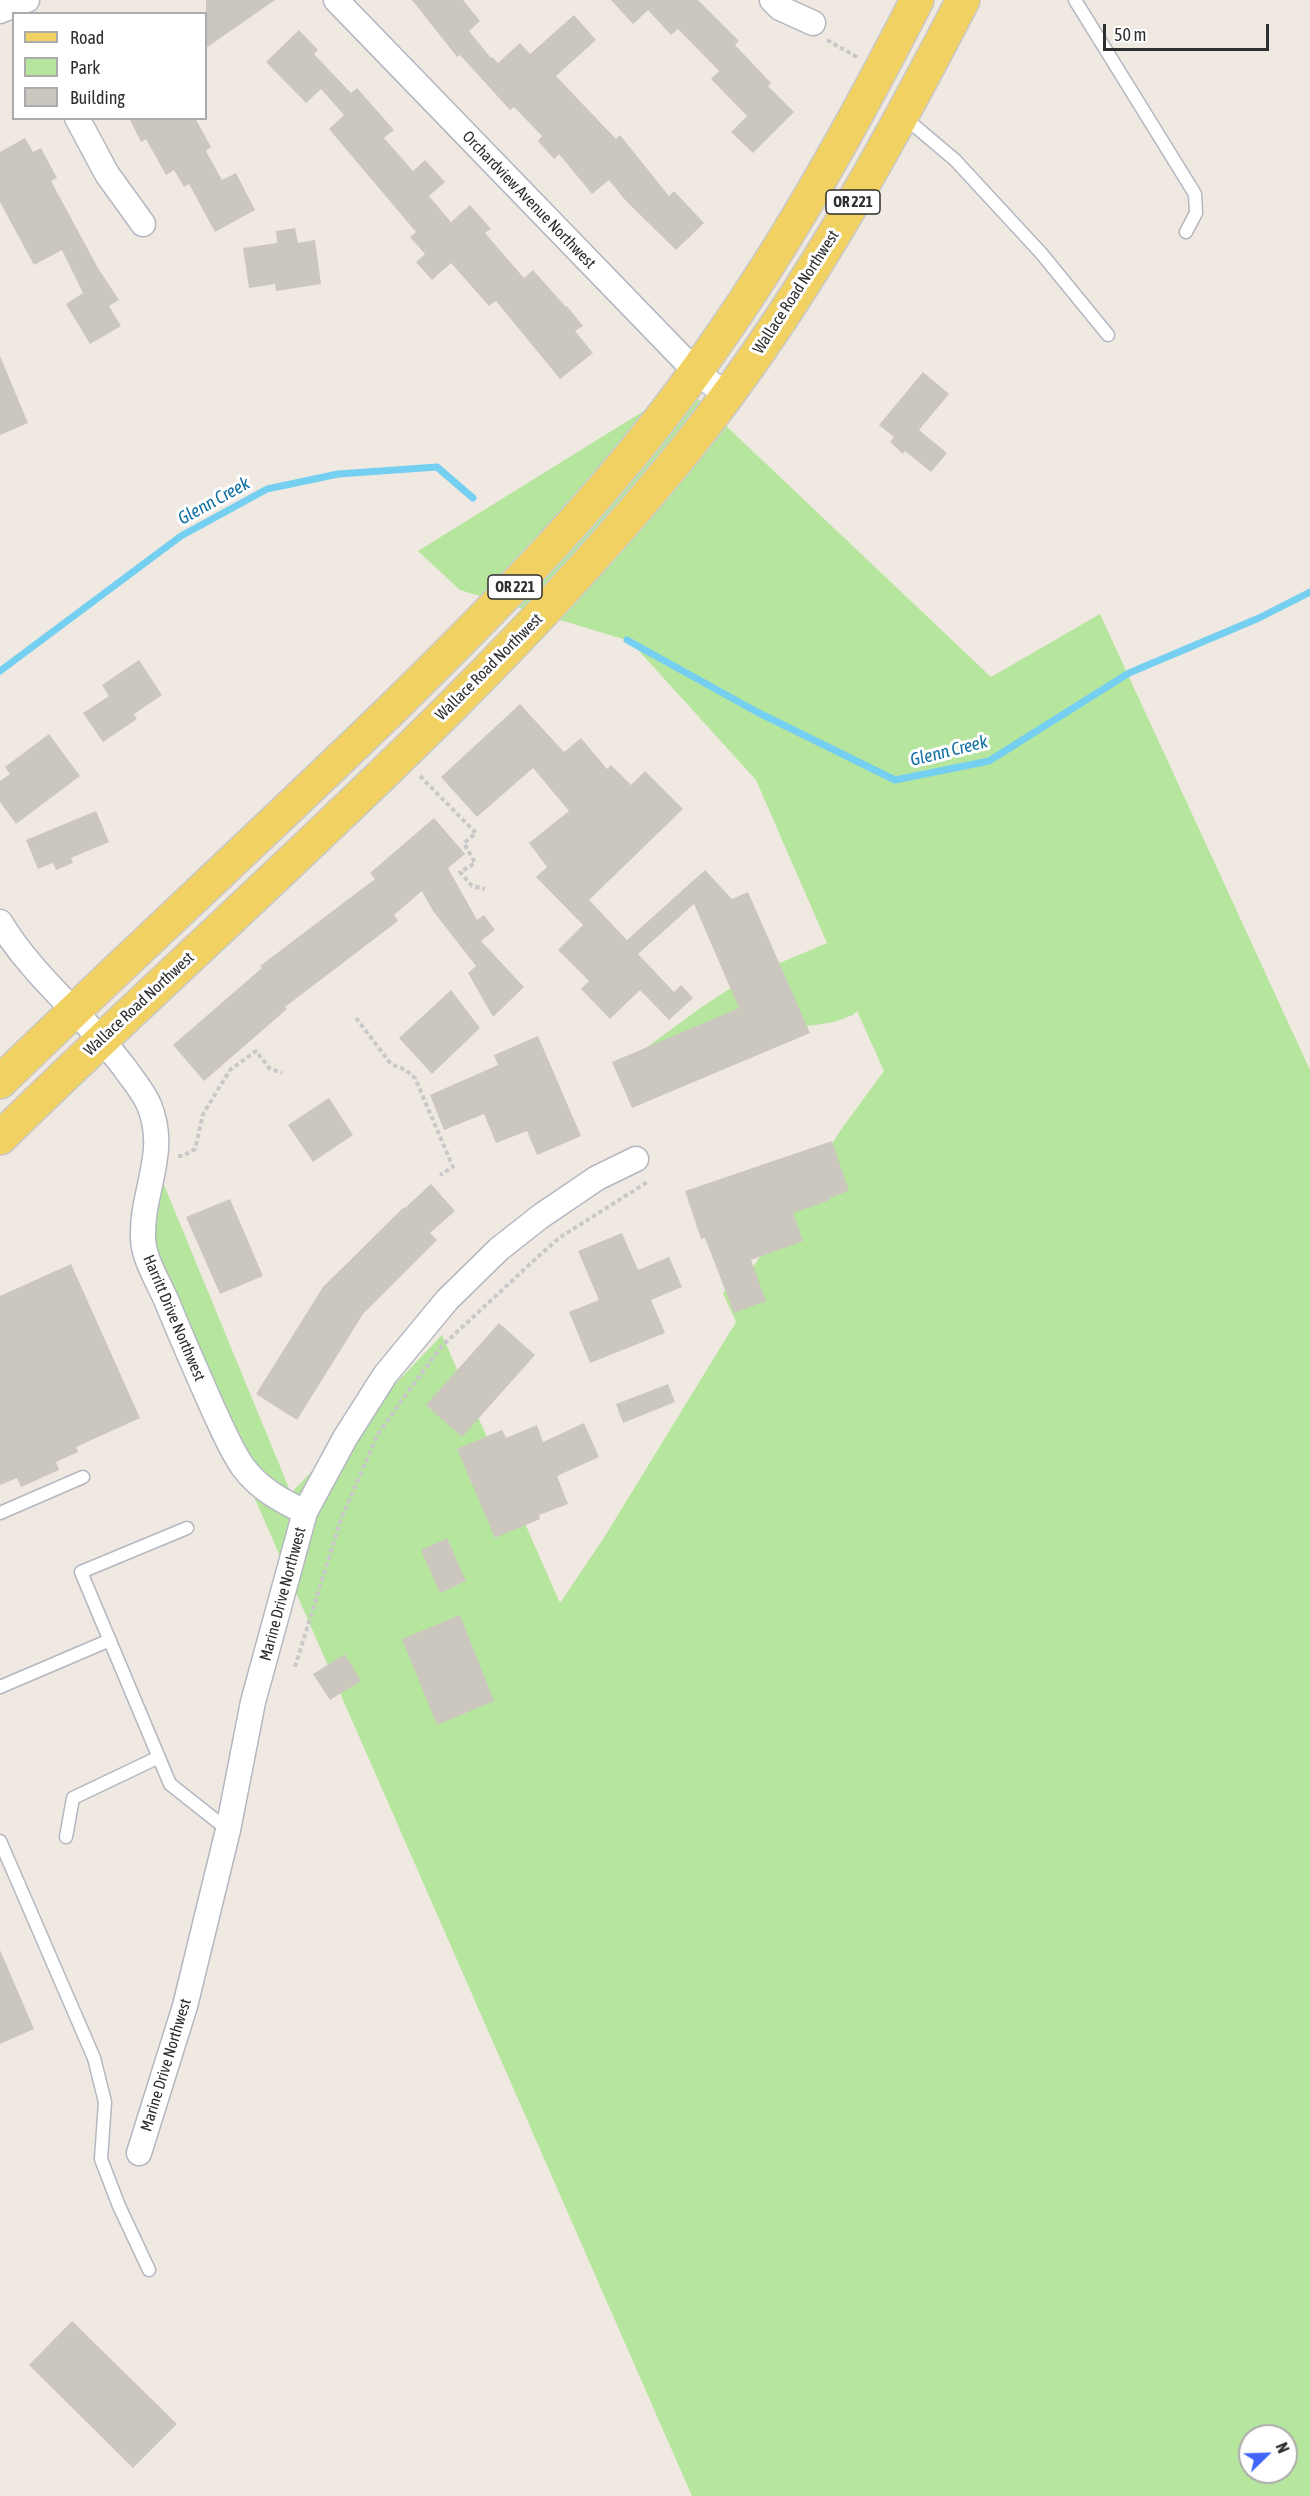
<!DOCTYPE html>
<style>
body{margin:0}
#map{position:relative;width:1310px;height:2496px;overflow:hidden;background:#efe9e1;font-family:"Asap Condensed",sans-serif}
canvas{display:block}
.legend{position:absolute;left:12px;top:12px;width:195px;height:108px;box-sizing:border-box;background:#fff;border:2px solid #ababab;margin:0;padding:8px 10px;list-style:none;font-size:18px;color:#2e2e2e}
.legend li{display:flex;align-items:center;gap:12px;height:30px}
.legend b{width:30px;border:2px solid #ababab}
.north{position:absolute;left:1238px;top:2424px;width:60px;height:60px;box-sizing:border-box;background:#fff;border:2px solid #ababab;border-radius:50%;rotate:67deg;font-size:16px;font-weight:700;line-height:24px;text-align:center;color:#2e2e2e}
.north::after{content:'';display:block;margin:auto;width:21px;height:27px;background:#4264fb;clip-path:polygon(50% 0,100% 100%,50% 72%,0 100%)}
.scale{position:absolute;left:1103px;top:24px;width:166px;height:27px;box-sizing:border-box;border:3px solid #2e2e2e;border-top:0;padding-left:8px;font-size:18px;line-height:21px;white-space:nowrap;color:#2e2e2e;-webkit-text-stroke:4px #fff;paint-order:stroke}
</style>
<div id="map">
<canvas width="1310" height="2496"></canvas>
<ul class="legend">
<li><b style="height:8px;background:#f2d163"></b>Road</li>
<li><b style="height:16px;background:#b6e59e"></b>Park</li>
<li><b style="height:16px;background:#cbc7bf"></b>Building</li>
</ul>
<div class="north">N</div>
<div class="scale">50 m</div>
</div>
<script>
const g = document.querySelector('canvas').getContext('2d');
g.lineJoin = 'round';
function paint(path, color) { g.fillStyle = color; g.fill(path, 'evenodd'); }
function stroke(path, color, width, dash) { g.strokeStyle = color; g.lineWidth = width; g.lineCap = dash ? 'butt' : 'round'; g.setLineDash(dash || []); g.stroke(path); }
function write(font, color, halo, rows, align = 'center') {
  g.font = font + ' "Asap Condensed",sans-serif'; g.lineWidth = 6; g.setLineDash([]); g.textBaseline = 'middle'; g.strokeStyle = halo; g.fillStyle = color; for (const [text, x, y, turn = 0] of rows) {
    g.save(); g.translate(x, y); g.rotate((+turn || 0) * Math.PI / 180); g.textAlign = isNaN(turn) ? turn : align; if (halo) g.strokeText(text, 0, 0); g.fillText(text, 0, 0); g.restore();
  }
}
paint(new Path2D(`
 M684,386L991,677L1100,614L1310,1070V2496H692L130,1214L162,1180L291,1493L442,1335L560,1603L605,1536L736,1322L723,1293L731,1281L742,1282L781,1227L840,1131L884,1071L857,1011L853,1015L834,1022L639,1053L699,1009L749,976L827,943L756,780L630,641L460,590L418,551ZM1250,2436H1286V2472H1250Z`), '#b6e59e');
stroke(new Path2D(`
 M627,640L757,712L895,780L989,761L1129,673L1259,618L1310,592
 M0,671L181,536L267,489L338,474L437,467L473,498`), '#75cff0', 7);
paint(new Path2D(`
 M206,0H275L206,48Z
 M412,0H463L480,21L469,31L491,58L492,57L498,63L520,43L530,54L574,15L596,40L556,76L616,139L620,135L669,196L674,191L704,223L676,250L626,201L609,180L592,194L559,154L554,159L538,141L542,136L514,107L510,110L460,55L457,57Z
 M611,0H698L739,41L735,45L771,83L768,86L794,112L753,153L731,132L747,116L711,79L719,71L678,29L671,35L648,10L633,24Z
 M299,30L318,50L314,54L351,93L357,88L394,130L384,138L413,171L425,160L445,182L429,196L451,222L470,205L491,229L485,233L524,278L533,270L566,307L567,306L583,326L575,331L593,353L560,379L496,301L489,306L451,263L432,280L416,262L425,254L410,237L416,232L329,129L344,115L321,89L306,103L266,62Z
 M129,118H195L211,147L206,151L222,180L236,173L255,210L215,232L189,184L184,187L174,170L166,175L146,139L141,142Z
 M25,138L33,152L41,148L57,178L51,181L98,268L119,300L109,306L121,326L90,344L66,304L83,293L62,250L34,265L0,202V152Z
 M295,228L298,243L315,240L321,284L276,291L275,284L249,288L243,248L277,243L276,231Z
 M0,356L28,423L0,435Z
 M923,372L949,394L919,430L947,453L931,472L905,451L903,454L890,442L894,437L879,425Z
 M139,660L162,695L134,714L137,719L103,742L83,713L109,696L102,685Z
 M520,704L564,752L581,738L607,769L611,765L631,785L645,771L683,809L589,900L627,940L705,870L732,899L748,892L810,1033L632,1108L612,1062L739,1008L694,904L638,954L674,992L681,985L693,998L669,1020L640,990L610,1019L581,989L589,981L558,950L583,925L536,877L547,867L529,843L569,811L533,768L477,817L441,777Z
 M49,734L80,776L16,824L0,802V781L10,774L5,767Z
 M96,811L109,842L71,858L73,863L56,870L53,863L38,869L26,840Z
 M434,818L465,854L448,868L477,920L484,915L495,930L481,941L524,987L493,1017L468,973L476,966L433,911L422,891L394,915L398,921L285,1007L287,1009L204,1081L173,1045L262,968L260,966L375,879L370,873Z
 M451,990L480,1028L432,1074L399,1038Z
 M538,1036L581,1136L537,1155L527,1131L496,1143L484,1114L444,1130L430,1095L498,1065L494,1055Z
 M329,1098L353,1135L313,1162L288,1125Z
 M832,1141L849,1191L829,1198L830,1200L793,1213L803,1241L751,1260L766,1301L734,1313L705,1238L701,1239L685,1191Z
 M431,1184L455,1211L430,1233L437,1240L363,1314L297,1420L256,1394L323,1287L404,1207L405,1208Z
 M230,1199L263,1276L220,1294L186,1217Z
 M622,1233L638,1270L669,1257L682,1287L651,1300L665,1333L590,1363L569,1312L599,1300L578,1251Z
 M71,1264L140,1418L76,1447L78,1452L56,1462L59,1470L21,1487L17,1478L0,1485V1296Z
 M499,1323L535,1355L462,1437L426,1405Z
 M668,1384L675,1402L623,1423L616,1404Z
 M584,1423L599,1457L557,1476L568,1504L539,1515L540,1519L495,1538L457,1449L502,1430L506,1438L537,1425L543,1442Z
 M447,1538L466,1581L440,1593L421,1550Z
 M460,1615L494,1701L437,1725L402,1639Z
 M345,1654L361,1681L330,1700L313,1674Z
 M0,1950L34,2029L0,2044Z
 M72,2321L177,2424L133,2468L29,2365Z`), '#cbc7bf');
const service = new Path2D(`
 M1075,0L1195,194L1196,213L1186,232
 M903,116L955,160L1041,253L1108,335
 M0,1513L83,1477
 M187,1528L81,1572L170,1784L228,1830
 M0,1687L110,1640
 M66,1837L73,1798L159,1757
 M0,1841L94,2058L105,2102L101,2159L119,2206L149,2270`);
const minor = new Path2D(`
 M336,0L696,372L727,395
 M772,0L780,8L813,23
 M0,11L27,0
 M77,118L107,174L143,224
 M0,922C33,977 85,1016 124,1067C132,1079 143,1091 149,1105C169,1153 141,1191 143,1239C144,1260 159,1283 167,1302C182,1339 198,1375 214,1411C223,1430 231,1450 243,1467C259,1489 282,1501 305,1512
 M139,2153L185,2006L228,1830L253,1702L305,1512L345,1438L385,1375L447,1300L499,1249L541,1216L597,1178L636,1159`);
const primary = new Path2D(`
 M0,1082C129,957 261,836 390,711C499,604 608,494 697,370C782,253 851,129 917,0
 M0,1138C231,911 482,701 686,449C797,311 882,157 963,0`);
stroke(service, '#b4b7c1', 15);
stroke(minor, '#b4b7c1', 27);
stroke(primary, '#c9c9c9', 36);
stroke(new Path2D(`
 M827,40L857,57
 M420,776L476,833L464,843L475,863L460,872L472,886L485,889
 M356,1018L391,1064L406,1070L415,1078L453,1167L440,1175
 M178,1156H183L195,1149L203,1114L230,1070L256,1051L269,1068L282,1073
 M295,1667L341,1519L378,1434L404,1397L442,1346L530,1264L559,1238L649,1181`), '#c9c9c9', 4, [4.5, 3]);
stroke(service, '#fff', 12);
stroke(minor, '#fff', 24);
stroke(primary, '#f2d163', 33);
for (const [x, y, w] of [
 [853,202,54],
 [515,587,54]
]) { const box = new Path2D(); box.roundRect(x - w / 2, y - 12, w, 24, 4.5); g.fillStyle = '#fff'; g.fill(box); stroke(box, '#2e2e2e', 1.5); }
write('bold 15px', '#2e2e2e', null, [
 ["OR 221",853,202],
 ["OR 221",515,587]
]);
write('16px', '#2e2e2e', '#fff', [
 ["Orchardview Avenue Northwest",529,200,46],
 ["Wallace Road Northwest",796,292,-57],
 ["Wallace Road Northwest",489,667,-45],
 ["Wallace Road Northwest",139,1004,-43],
 ["Harritt Drive Northwest",174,1318,67],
 ["Marine Drive Northwest",283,1594,-75],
 ["Marine Drive Northwest",166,2065,-73]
]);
write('italic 18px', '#0d6fa3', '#fff', [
 ["Glenn Creek",214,501,-29],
 ["Glenn Creek",949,751,-14]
]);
</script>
